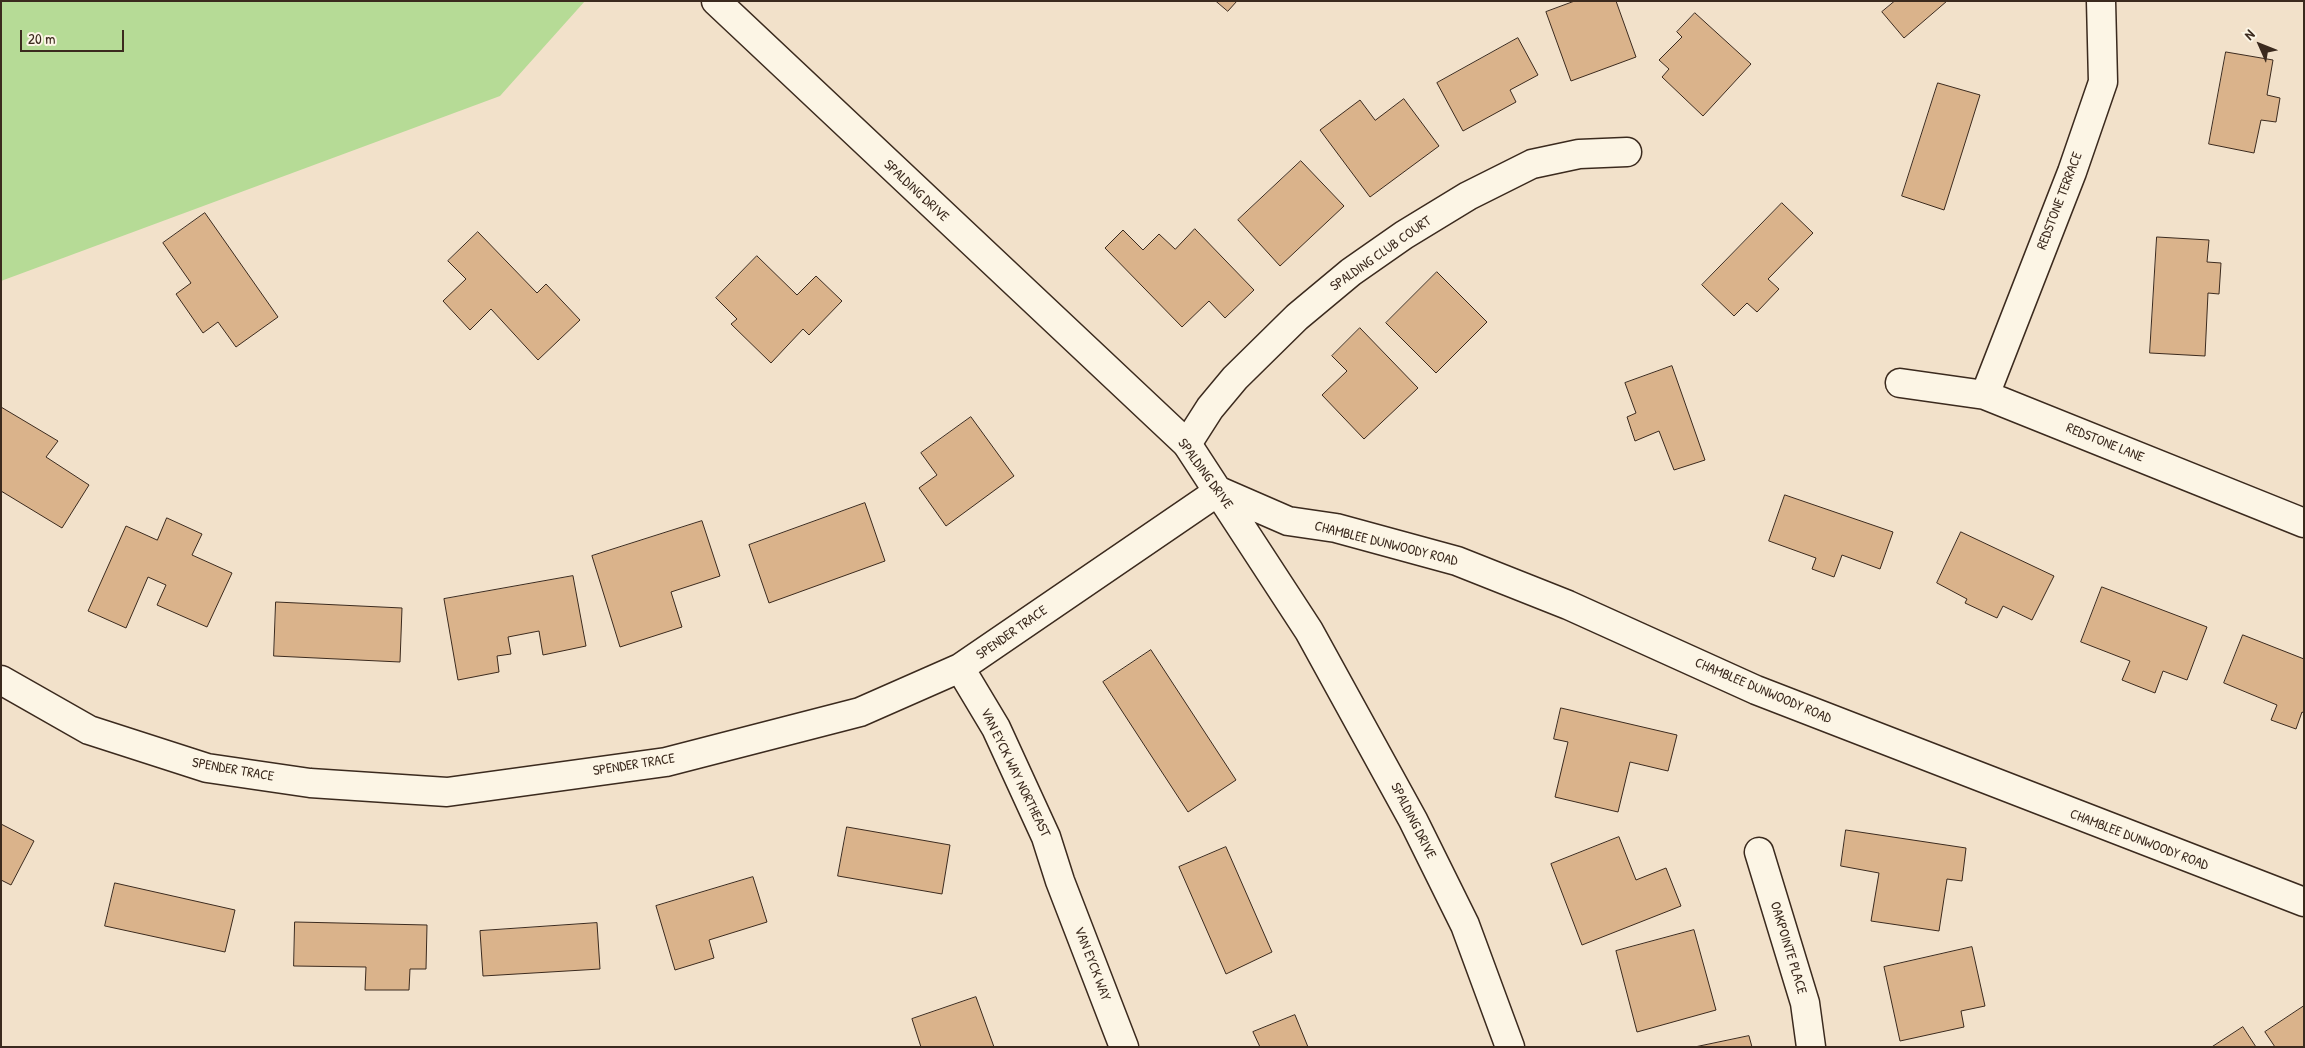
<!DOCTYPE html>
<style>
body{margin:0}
#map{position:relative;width:2305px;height:1048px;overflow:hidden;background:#f2e1ca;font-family:"Patrick Hand",sans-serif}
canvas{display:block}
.frame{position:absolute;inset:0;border:2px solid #3b2a1e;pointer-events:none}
.north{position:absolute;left:2235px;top:20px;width:50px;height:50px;-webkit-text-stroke:4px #fcf5e5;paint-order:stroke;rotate:314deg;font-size:14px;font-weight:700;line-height:20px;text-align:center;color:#3b2a1e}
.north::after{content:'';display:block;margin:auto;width:18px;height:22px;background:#3b2a1e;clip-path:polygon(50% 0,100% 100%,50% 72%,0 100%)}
.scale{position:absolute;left:20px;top:30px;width:104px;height:22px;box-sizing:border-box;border:2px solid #3b2a1e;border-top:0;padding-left:6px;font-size:15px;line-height:18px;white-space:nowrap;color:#3b2a1e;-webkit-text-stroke:4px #fcf5e5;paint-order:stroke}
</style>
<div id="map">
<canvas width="2305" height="1048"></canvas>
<div class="frame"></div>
<div class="north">N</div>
<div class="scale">20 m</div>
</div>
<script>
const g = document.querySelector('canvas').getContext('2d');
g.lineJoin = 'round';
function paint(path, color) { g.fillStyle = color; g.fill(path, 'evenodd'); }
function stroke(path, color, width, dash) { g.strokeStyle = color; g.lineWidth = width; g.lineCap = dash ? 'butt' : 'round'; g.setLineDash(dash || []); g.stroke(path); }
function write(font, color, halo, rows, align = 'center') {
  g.font = font + ' "Patrick Hand",sans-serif'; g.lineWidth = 4.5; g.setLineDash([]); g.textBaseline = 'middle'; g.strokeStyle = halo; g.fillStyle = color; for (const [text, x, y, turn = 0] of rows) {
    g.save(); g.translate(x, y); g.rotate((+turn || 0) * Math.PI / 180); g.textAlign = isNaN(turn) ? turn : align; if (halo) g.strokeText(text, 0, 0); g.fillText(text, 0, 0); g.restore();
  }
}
paint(new Path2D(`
 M1,1H585L500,96L1,281Z`), '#b6db96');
const building = new Path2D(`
 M1216,1H1237L1228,11Z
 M1575,1H1616L1636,57L1571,81L1546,12Z
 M1895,1H1947L1904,38L1882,12Z
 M1695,13L1751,64L1703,116L1662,77L1669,69L1659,60L1682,37L1677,32Z
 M1518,38L1538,75L1510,90L1516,102L1463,131L1437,83Z
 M2226,52L2273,60L2267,95L2280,98L2276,122L2261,120L2254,153L2209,144Z
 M1938,83L1980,95L1944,210L1902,196Z
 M1404,99L1439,146L1370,197L1320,130L1360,100L1375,120Z
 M1301,161L1344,206L1280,266L1238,220Z
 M1782,203L1813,233L1768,279L1779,289L1757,312L1747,303L1734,316L1702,285Z
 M205,213L278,317L236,347L218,322L203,333L176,294L191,283L163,243Z
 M1195,229L1254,290L1225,318L1209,301L1182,327L1105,248L1123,230L1143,250L1159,234L1175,249Z
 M478,232L537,293L546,284L580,320L538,360L491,309L470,330L443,301L466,279L448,261Z
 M2157,237L2209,240L2207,262L2221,263L2219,294L2208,293L2205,356L2150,353Z
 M757,256L797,295L816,276L842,301L809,335L803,329L771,363L731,324L737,319L716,298Z
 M1437,272L1487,322L1436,373L1386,323Z
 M1360,328L1418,388L1364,439L1322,395L1347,371L1332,356Z
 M1672,366L1705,460L1674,470L1659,431L1635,441L1627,417L1636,413L1625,383Z
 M1,407L58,441L46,457L89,485L62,528L1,491Z
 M971,417L1014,476L946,526L919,488L937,475L921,453Z
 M1785,495L1893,532L1880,569L1842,555L1834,577L1812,569L1816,558L1769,541Z
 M865,503L885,561L769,603L749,545Z
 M167,518L202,534L192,555L232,573L207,627L157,605L166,585L148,577L126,628L88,611L126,526L157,540Z
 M702,521L720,576L671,592L682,627L620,647L592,556Z
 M1961,532L2054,576L2032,620L2003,606L1997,618L1965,603L1967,599L1937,583Z
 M573,576L586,646L543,655L539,631L508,637L511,654L497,656L499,672L458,680L444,599Z
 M2102,587L2207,627L2187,680L2163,671L2155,693L2122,680L2130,661L2081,642Z
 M276,602L402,608L400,662L274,656Z
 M2243,635L2304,659V713L2302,712L2296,729L2271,720L2277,705L2224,683Z
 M1151,650L1236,780L1188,812L1103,682Z
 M1561,708L1677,735L1668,771L1630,762L1618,812L1555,797L1568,742L1554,739Z
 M1,824L34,841L11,885L1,880Z
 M847,827L950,845L942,894L838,876Z
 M1846,830L1966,848L1962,881L1947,879L1939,931L1871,921L1879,873L1841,866Z
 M1619,837L1636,880L1666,868L1681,906L1582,945L1551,864Z
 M1226,847L1272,952L1226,974L1179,867Z
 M753,877L767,922L709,940L714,958L675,970L656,906Z
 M115,883L235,910L225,952L105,926Z
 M295,922L427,925L426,969H410L409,990H365L366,967L294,966Z
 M597,923L600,969L483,976L480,931Z
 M1694,930L1716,1010L1637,1032L1616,951Z
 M1972,947L1985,1006L1961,1011L1964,1027L1900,1041L1884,967Z
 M976,997L994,1047H921L912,1019Z
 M2304,1006V1047H2275L2265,1032Z
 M1295,1015L1308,1047H1260L1253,1032Z
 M2243,1027L2256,1047H2212Z
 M1749,1036L1752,1047H1695Z`);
paint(building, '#dab38b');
stroke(building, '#3b2a1e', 1);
const street = new Path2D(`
 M1900,383L1985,395L2304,523
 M1985,395L2072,172L2103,82L2101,1
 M1187,444L1210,408L1235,378L1297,317L1351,272L1404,235L1468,196L1532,164L1579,154L1627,152
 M960,668L996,728L1046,837L1060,881L1124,1047
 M1,680L89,730L207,768L310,783L447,792L666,762L860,712L960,668L1219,491
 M1759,852L1805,1003L1811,1047`);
const secondary = new Path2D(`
 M716,1L1187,444L1309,631L1413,820L1465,925L1510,1047
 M1219,491L1288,521L1336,528L1457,561L1568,605L1756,690L2304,902`);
stroke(street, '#3b2a1e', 31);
stroke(secondary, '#3b2a1e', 31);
stroke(street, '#fcf5e5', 28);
stroke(secondary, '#fcf5e5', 28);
write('14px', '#3b2a1e', '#fcf5e5', [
 ["SPALDING DRIVE",916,191,43],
 ["REDSTONE TERRACE",2060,201,-69],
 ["SPALDING CLUB COURT",1381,254,-35],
 ["REDSTONE LANE",2105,443,22],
 ["SPALDING DRIVE",1205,474,54],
 ["CHAMBLEE DUNWOODY ROAD",1386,544,14],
 ["SPENDER TRACE",1012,633,-35],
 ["CHAMBLEE DUNWOODY ROAD",1763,691,23],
 ["SPENDER TRACE",634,765,-9],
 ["SPENDER TRACE",233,770,10],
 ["VAN EYCK WAY NORTHEAST",1015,773,64],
 ["SPALDING DRIVE",1413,821,63],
 ["CHAMBLEE DUNWOODY ROAD",2139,840,21],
 ["OAKPOINTE PLACE",1788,948,73],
 ["VAN EYCK WAY",1092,964,69]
]);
</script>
